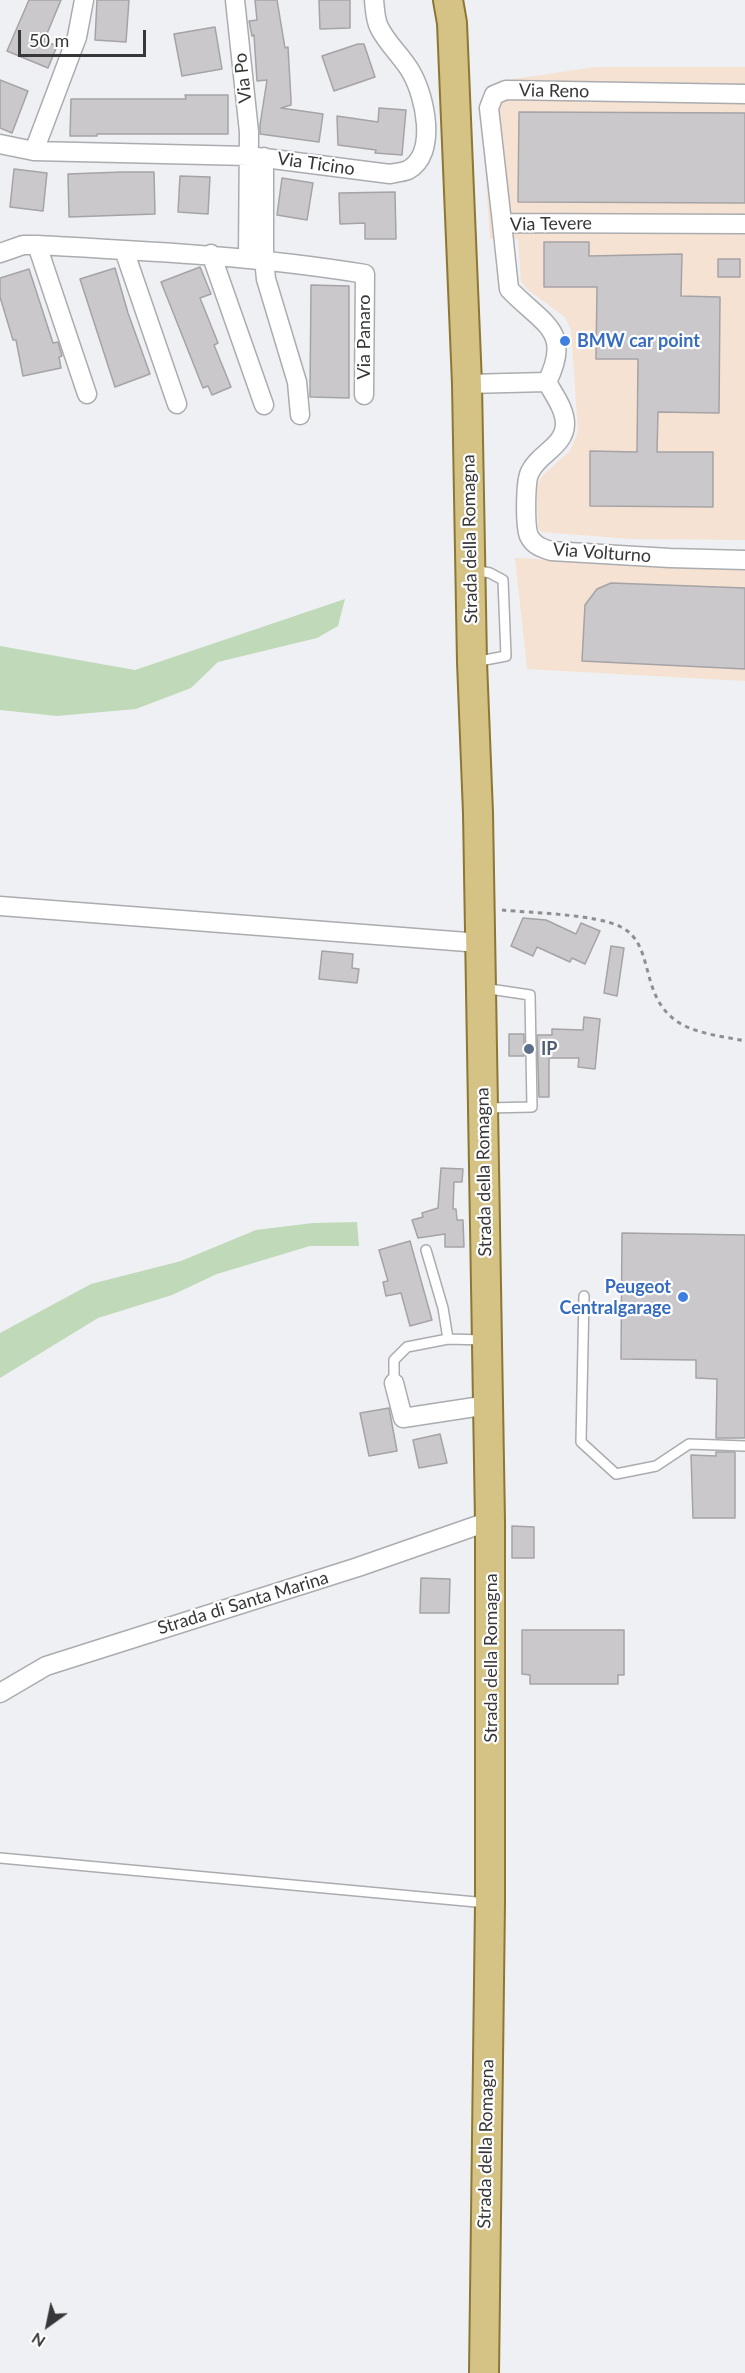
<!DOCTYPE html>
<style>
body{margin:0}
#map{position:relative;width:745px;height:2373px;overflow:hidden;background:#eef0f3;font-family:Lato,sans-serif}
canvas{display:block}
.north{position:absolute;left:18px;top:2295px;width:60px;height:60px;-webkit-text-stroke:4px #fff;paint-order:stroke;rotate:213deg;font-size:16px;font-weight:700;line-height:24px;text-align:center;color:#373739}
.north::after{content:'';display:block;margin:auto;width:21px;height:27px;background:#373739;clip-path:polygon(50% 0,100% 100%,50% 72%,0 100%)}
.scale{position:absolute;left:18px;top:30px;width:128px;height:27px;box-sizing:border-box;border:3px solid #373739;border-top:0;padding-left:8px;font-size:18px;line-height:21px;white-space:nowrap;color:#373739;-webkit-text-stroke:4px #fff;paint-order:stroke}
</style>
<div id="map">
<canvas width="745" height="2373"></canvas>
<div class="north">N</div>
<div class="scale">50 m</div>
</div>
<script>
const g = document.querySelector('canvas').getContext('2d');
g.lineJoin = 'round';
function paint(path, color) { g.fillStyle = color; g.fill(path, 'evenodd'); }
function stroke(path, color, width, dash) { g.strokeStyle = color; g.lineWidth = width; g.lineCap = dash ? 'butt' : 'round'; g.setLineDash(dash || []); g.stroke(path); }
function write(font, color, halo, rows, align = 'center') {
  g.font = font + ' Lato,sans-serif'; g.lineWidth = 4.5; g.setLineDash([]); g.textBaseline = 'middle'; g.strokeStyle = halo; g.fillStyle = color; for (const [text, x, y, turn = 0] of rows) {
    g.save(); g.translate(x, y); g.rotate((+turn || 0) * Math.PI / 180); g.textAlign = isNaN(turn) ? turn : align; if (halo) g.strokeText(text, 0, 0); g.fillText(text, 0, 0); g.restore();
  }
}
paint(new Path2D(`
 M595,67H745V540L630,539L542,532L538,528L537,487L542,476L570,451L578,432L571,330L565,317L528,290L521,282L518,239H490L481,104L487,87L500,81Z
 M515,558L745,569V681L527,669Z`), '#f5e2d2');
paint(new Path2D(`
 M345,599L338,626L317,638L218,662L191,688L136,709L57,716L0,710V646L135,670Z
 M357,1222L359,1246H310L217,1274L172,1295L98,1318L0,1378V1333L91,1284L181,1261L256,1230L313,1223Z`), '#c0dab9');
const building = new Path2D(`
 M29,0H61L44,41L57,46L48,68L7,51Z
 M97,0H129L126,42L95,40Z
 M255,0H277L285,48L288,47L291,100V105L281,108L323,114L319,142L260,134V125L267,80L257,81L254,35L252,36L249,21L257,20Z
 M319,0H350V28L320,29Z
 M215,27L222,69L182,76L174,34Z
 M358,44H364L375,77L334,91L322,56Z
 M0,80L28,91L12,133L0,128Z
 M185,95H228V134H97V136H70L71,99H186Z
 M379,108L406,110L402,155L375,153L376,150L338,145L337,116L378,122Z
 M519,112L745,113V203L518,202Z
 M14,169L47,173L43,211L10,207Z
 M122,172H154L155,214L69,217L68,174Z
 M180,176L210,177L208,214L178,212Z
 M282,178L313,183L307,220L277,215Z
 M395,192L396,239H365V223L340,224L339,193Z
 M544,242H589V256L682,254L681,296L720,297L719,413L658,412L657,452H713V507L590,506V451L637,452L638,359H596L597,287H544Z
 M718,259H740V277H718Z
 M200,267L211,294L200,298L218,343L214,345L231,387L212,395L208,386L203,388L161,282Z
 M115,268L128,313L150,374L115,387L80,279Z
 M29,269L53,343L58,342L62,356L59,357L61,368L23,376L16,340H13L0,297V278Z
 M311,285L349,286V398L310,397Z
 M611,583L745,588V669L582,661L585,605L597,589Z
 M523,918L546,920L576,934L581,923L600,931L585,964L572,958L570,962L537,947L533,956L511,946Z
 M611,946L624,948L617,996L604,993Z
 M322,951L353,954L352,968L359,969L357,983L319,979Z
 M584,1017L600,1019L595,1069L578,1067L579,1058H549V1097H539L537,1035H552V1029L583,1030Z
 M509,1034H524V1056H509Z
 M441,1168L463,1169L462,1182H454L453,1209H456L457,1220H463L464,1247H445V1234L418,1238L412,1220L423,1217L422,1213L438,1208Z
 M622,1233L745,1235V1438H716L717,1379L696,1378V1360L621,1359Z
 M410,1241L432,1320L410,1326L401,1293L386,1296L383,1282L388,1281L379,1250Z
 M389,1408L397,1451L369,1456L360,1413Z
 M440,1434L447,1463L419,1468L413,1440Z
 M716,1452H735V1518H693L691,1455L716,1456Z
 M512,1526L534,1527V1558H512Z
 M421,1578L450,1579L449,1613H420Z
 M522,1630H624V1675H618V1684H530V1675L522,1674Z`);
paint(building, '#cbc8cb');
stroke(building, '#a5a3a6', 1.5);
const lane = new Path2D(`
 M474,662L506,656L503,580L490,573L474,570
 M483,988L530,995L532,1107L487,1108
 M426,1250L443,1308L448,1339
 M584,1296L581,1442L616,1474L656,1466L689,1444L745,1446
 M394,1383V1360L407,1347L448,1339L484,1340
 M0,1858L487,1903`);
const street = new Path2D(`
 M235,0L249,132L248,259
 M0,144L34,151L249,156L390,174C395,173 403,172 408,170C438,154 425,96 411,72C402,56 387,44 379,27C375,19 375,9 374,0
 M34,151L77,37L84,0
 M264,157V259L266,279L297,382L300,415
 M502,223L489,108L494,95L506,90L745,94
 M37,245L87,394
 M124,250L177,404
 M0,253L23,245H37C147,251 256,256 365,274L364,395
 M211,254L264,405
 M547,382C573,330 542,324 509,289L502,223L745,224
 M547,382C554,395 565,409 565,424C565,446 538,454 530,472C525,481 525,527 529,536C534,546 542,548 551,551L670,558L745,560
 M467,384L547,382
 M0,906L480,943
 M394,1383L403,1418L488,1405
 M0,1693L46,1666L358,1567L490,1521`);
const primary = new Path2D(`
 M448,0L452,23L467,384L472,662L478,813L490,1521V1903L484,2373`);
stroke(lane, '#aaacaf', 12);
stroke(street, '#aaacaf', 21);
stroke(primary, '#8c7735', 32);
stroke(new Path2D(`
 M502,910C532,913 596,914 621,927C655,944 639,993 675,1020C694,1034 722,1036 745,1041`), '#8e8f91', 3, [4.5, 4.5]);
stroke(lane, '#fff', 9);
stroke(street, '#fff', 18);
stroke(primary, '#d5c285', 28);
for (const [x, y, r, color] of [
 [565,341,6,"#3f7fe0"],
 [529,1049,6,"#5c6f8a"],
 [683,1297,6,"#3f7fe0"]
]) { const dot = new Path2D(); dot.arc(x, y, r, 0, 2 * Math.PI); g.fillStyle = color; g.fill(dot); stroke(dot, '#fff', 2); }
write('18px', '#373739', '#fff', [
 ["Via Po",243,78,-96],
 ["Via Reno",554,91,1],
 ["Via Ticino",316,164,8],
 ["Via Tevere",551,224,-1],
 ["Via Panaro",364,337,-90],
 ["Strada della Romagna",470,539,-91],
 ["Via Volturno",602,553,4],
 ["Strada della Romagna",484,1172,-91],
 ["Strada di Santa Marina",243,1603,-17],
 ["Strada della Romagna",491,1658,-90],
 ["Strada della Romagna",486,2144,-89]
]);
write('bold 18px', '#366cbe', '#fff', [
 ["BMW car point",577,341],
 ["Peugeot",671,1287,"right"],
 ["Centralgarage",671,1308,"right"]
], 'left');
write('bold 18px', '#4e5e75', '#fff', [
 ["IP",541,1049]
], 'left');
</script>
